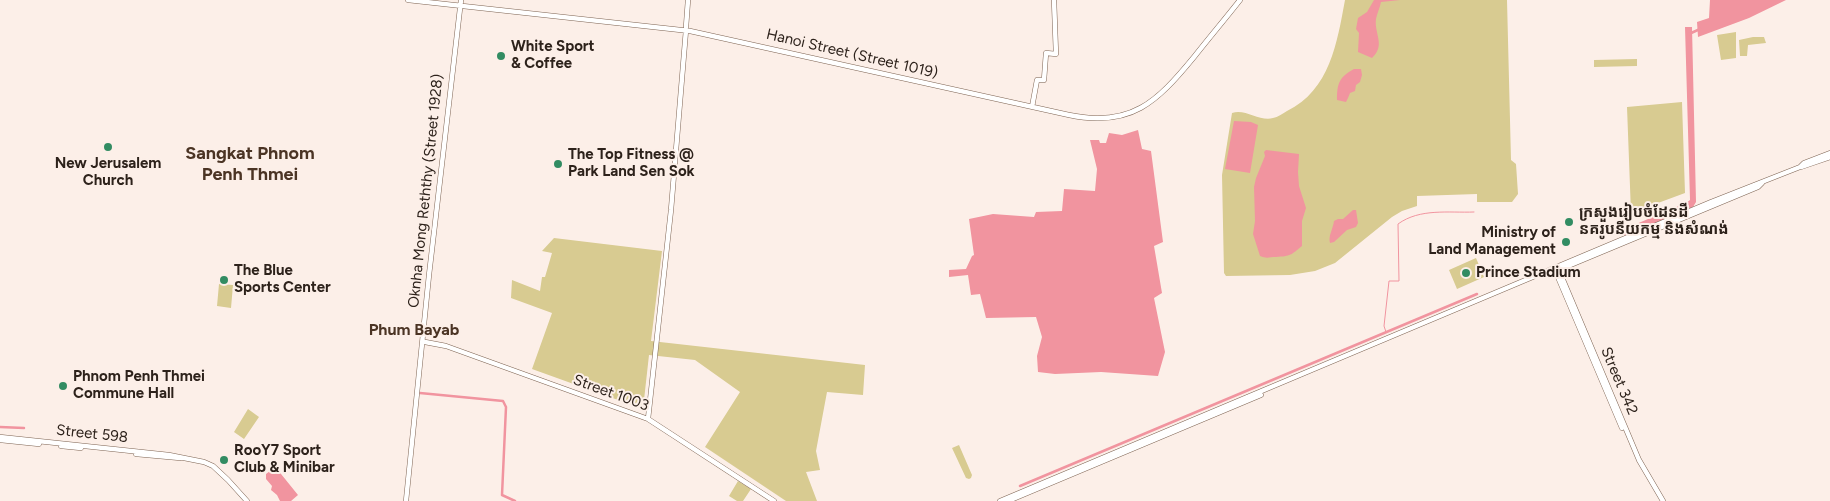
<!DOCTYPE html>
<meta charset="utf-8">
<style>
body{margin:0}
canvas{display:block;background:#fcefe8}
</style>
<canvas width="1830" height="501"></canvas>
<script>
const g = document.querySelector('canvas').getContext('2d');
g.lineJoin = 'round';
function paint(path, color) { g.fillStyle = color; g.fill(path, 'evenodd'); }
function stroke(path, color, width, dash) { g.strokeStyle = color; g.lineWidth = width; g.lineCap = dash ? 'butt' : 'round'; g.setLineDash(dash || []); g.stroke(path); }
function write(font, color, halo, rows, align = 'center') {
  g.font = font + ' Figtree,"Noto Sans Khmer",sans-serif'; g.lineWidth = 4; g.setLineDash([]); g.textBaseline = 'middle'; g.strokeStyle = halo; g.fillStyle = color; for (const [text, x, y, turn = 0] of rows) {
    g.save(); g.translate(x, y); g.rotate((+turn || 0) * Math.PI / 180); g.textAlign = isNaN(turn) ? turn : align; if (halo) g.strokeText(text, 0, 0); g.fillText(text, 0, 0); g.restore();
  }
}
paint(new Path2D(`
 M1345,0H1507L1511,160L1516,164L1518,194L1512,202H1477V194L1417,196V206L1402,211L1392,217L1335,263L1315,271L1290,275L1226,276L1224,273L1222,175L1232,113C1245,108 1260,122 1273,118C1278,117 1282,114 1287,111C1330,90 1337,43 1345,0Z
 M1736,32V58L1721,60L1717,35Z
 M1753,37H1764L1766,43L1748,45L1747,56H1740L1739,40Z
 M1637,59V66L1594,67V60Z
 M1682,102L1685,193L1631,213L1627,107Z
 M554,238L662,251L651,341L865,365L863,395L827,392L816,451L820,470L806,472L817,501H786L705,447L740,392L695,360L649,355L643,409L532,369L552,313L511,298L512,280L540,291L542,277H545L552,253L542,251Z
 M1476,258L1484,277L1457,289L1449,270Z
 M219,284L233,285L231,308L217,306Z
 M248,409L259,417L244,439L234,432Z
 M959,445L972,475L971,478L969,479L966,478L952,448Z
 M738,481L751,489L743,501H737L729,496Z`), '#d8cb91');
paint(new Path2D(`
 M1374,0H1400L1381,2C1380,8 1377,13 1376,19C1374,34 1386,45 1372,58L1358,52L1359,33L1356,29L1358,18L1367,12Z
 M1710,0H1786L1749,18L1698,37L1697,22L1709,18Z
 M1685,27H1692L1696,202L1693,207L1625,236L1622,230L1686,203L1690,200Z
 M1354,69H1361L1362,75L1360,82L1356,85L1355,91L1350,93L1348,98L1346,102L1337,100C1337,84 1339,77 1354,69Z
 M1234,121L1251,122L1258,125L1250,173L1225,169Z
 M1138,130L1142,149L1151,151L1163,242L1154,246L1162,293L1154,298L1165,352L1158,376L1101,372L1055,374L1038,372L1037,356L1042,337L1036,317L986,318L980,294L971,295L968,275L949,277V270L966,269L972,256L974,255L969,219L993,214L1034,217L1036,212L1062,211L1064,189L1095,191L1097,169L1090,140H1099L1100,143H1106L1109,133L1122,135Z
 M1266,150L1299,154L1298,172L1299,186L1306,208L1302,221V246C1291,255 1291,256 1276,257C1269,257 1267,259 1260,256L1253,234L1255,221L1254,187L1256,178L1265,156L1264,152Z
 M1353,210H1356L1358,223L1356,227L1347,230L1334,242L1330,243C1328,236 1333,229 1334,221L1338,219H1343Z
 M277,469L298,495L291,501H280L277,495L271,490L272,486L266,479V474L270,471H276Z`), '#f1949f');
stroke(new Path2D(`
 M1386,332L1384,326L1389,281H1399L1398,224C1420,208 1449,213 1474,212`), '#f1949f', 1);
stroke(new Path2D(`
 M1689,34L1700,29
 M420,393L503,401L506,407L502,495L515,501
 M0,427L24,428
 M1020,486L1477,294`), '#f1949f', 2.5);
const major = new Path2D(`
 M408,0L690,31L1069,115C1131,128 1157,102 1194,57C1209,38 1225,19 1240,0
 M686,27L688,0
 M1032,107L1037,80H1044L1046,53L1056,54L1054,0
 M1801,167L1830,157
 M1558,268L1639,460L1663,501
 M1555,270L1622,428
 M1544,276L1758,187L1762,183
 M425,342L446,346L648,419L774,501
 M648,419L671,210L686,30
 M0,437L169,455L204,462L213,466L228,480L247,501
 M0,440L39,444
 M61,446L81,448
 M136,454L180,458
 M406,501L429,275L461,0
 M1000,501L1711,202L1800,167L1804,163L1830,153
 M1008,501L1261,395`);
stroke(major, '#7e6453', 5.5);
stroke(major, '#fff', 4.5);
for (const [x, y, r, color] of [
 [501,56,5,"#328c62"],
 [108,147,5,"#328c62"],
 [558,164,5,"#328c62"],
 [1569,222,5,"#328c62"],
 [1566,242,5,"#328c62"],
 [1466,273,5,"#328c62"],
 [224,280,5,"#328c62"],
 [63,386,5,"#328c62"],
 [224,460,5,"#328c62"]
]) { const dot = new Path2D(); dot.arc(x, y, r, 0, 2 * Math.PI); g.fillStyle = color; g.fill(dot); stroke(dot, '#fcefe8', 2); }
write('bold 15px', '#2d221b', '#fcefe8', [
 ["White Sport",511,47],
 ["& Coffee",511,64],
 ["The Top Fitness @",568,155],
 ["Park Land Sen Sok",568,172],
 ["New Jerusalem",108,164,"center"],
 ["Church",108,181,"center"],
 ["ក្រសួងរៀបចំដែនដី",1579,213],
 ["នគរូបនីយកម្ម និងសំណង់",1579,230],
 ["Ministry of",1556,233,"right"],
 ["Land Management",1556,250,"right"],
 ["The Blue",234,271],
 ["Sports Center",234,288],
 ["Prince Stadium",1476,273],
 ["Phnom Penh Thmei",73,377],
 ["Commune Hall",73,394],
 ["RooY7 Sport",234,451],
 ["Club & Minibar",234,468]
], 'left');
write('15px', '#2d221b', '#fcefe8', [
 ["Hanoi Street (Street 1019)",852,54,13],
 ["Oknha Mong Reththy (Street 1928)",426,191,-84],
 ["Street 342",1619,381,67],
 ["Street 1003",611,393,20],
 ["Street 598",92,434,6]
]);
write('bold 16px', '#4b3424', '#fcefe8', [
 ["Phum Bayab",414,330]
]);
write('bold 18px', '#4b3424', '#fcefe8', [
 ["Sangkat Phnom",250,154],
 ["Penh Thmei",250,175]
]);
</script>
